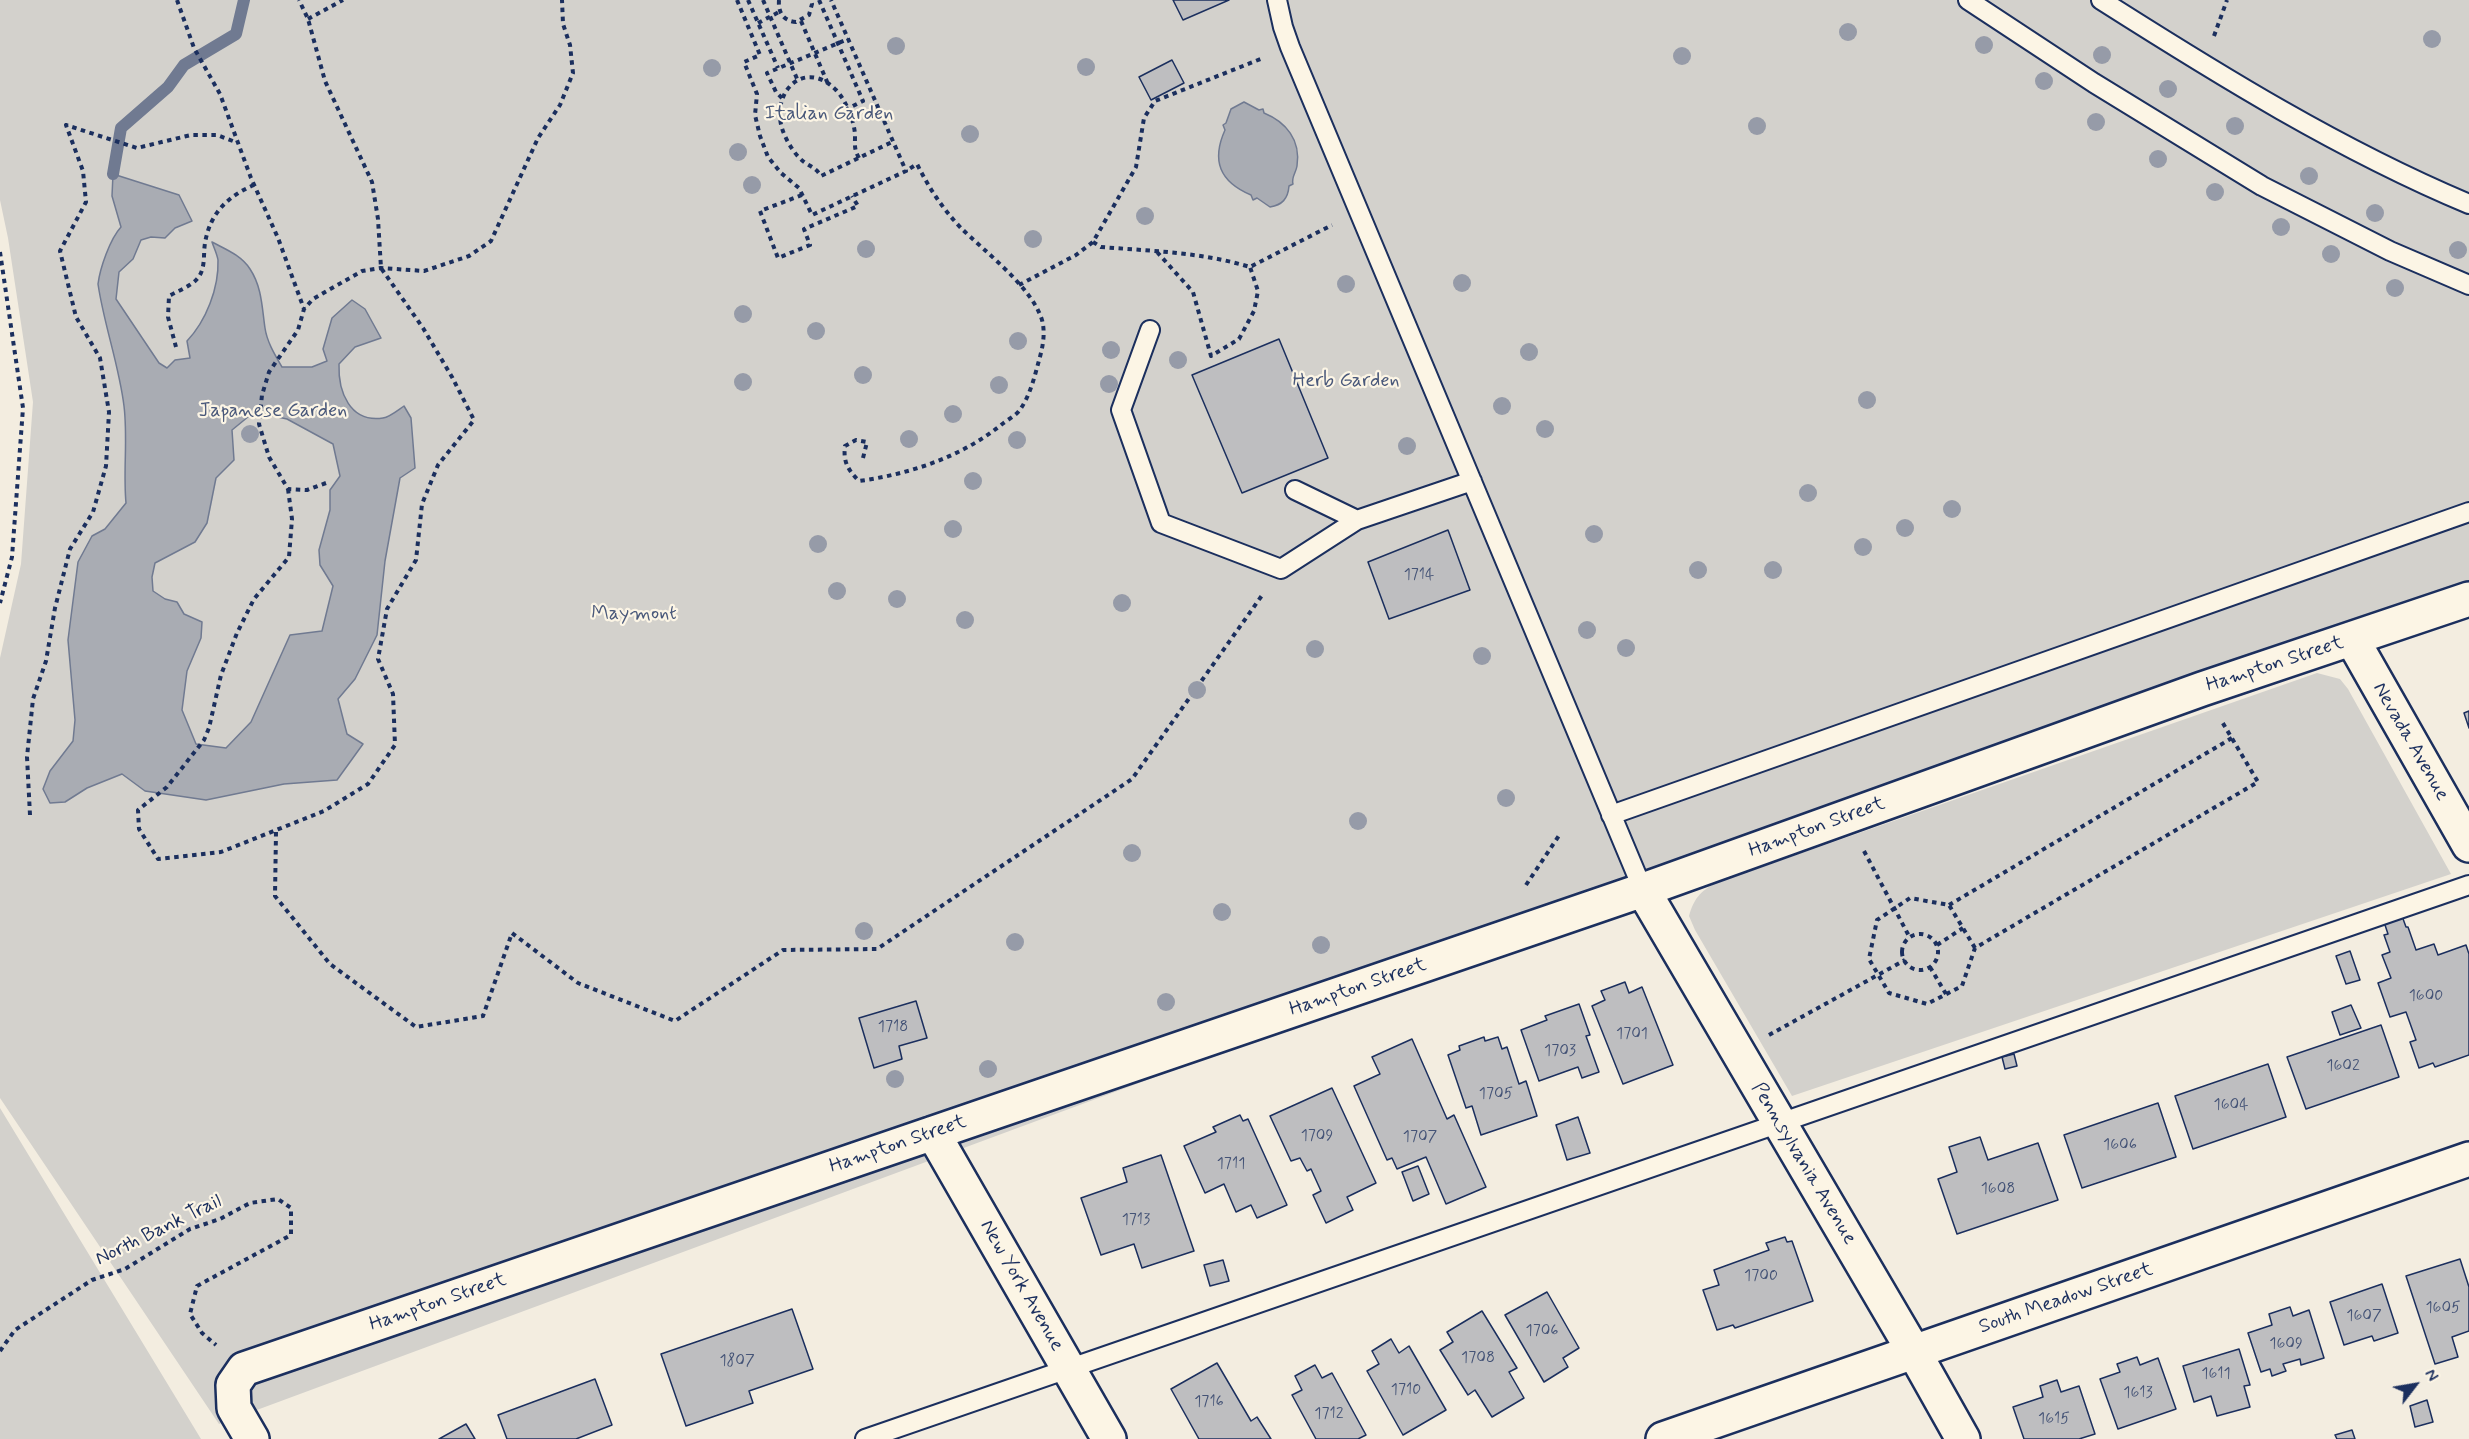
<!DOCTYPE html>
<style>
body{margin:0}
#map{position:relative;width:2469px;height:1439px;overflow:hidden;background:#f3ede0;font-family:Mynerve,sans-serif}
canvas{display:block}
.north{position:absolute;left:2385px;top:1355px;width:60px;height:60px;-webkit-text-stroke:4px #fcf5e5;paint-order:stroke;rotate:59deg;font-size:16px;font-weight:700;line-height:24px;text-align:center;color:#1b2f5e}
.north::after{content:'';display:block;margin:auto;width:21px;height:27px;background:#1b2f5e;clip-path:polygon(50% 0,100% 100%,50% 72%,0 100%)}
</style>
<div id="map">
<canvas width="2469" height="1439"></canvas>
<div class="north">N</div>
</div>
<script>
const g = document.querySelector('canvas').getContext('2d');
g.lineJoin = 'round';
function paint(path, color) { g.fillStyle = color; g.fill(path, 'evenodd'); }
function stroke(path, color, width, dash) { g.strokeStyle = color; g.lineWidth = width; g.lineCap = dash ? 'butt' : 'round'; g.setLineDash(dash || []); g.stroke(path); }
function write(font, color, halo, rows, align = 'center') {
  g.font = font + ' Mynerve,sans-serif'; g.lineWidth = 4.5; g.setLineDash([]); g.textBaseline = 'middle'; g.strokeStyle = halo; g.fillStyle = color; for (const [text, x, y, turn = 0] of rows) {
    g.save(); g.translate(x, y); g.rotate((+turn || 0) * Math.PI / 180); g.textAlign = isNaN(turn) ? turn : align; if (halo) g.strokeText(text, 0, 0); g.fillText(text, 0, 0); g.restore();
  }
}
paint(new Path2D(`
 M0,0H2469V590L219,1424L0,1098V658L21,564L33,402L8,238L0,200Z
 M2317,673L2340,679L2348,689L2451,874L1792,1096L1695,930L1689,916C1694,899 1700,891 1716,883Z
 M0,1108L201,1439H0Z`), '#d3d1cc');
const water = new Path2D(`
 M1244,102L1259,110L1263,109L1264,113C1286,122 1301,140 1297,166C1296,173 1291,177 1293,184L1289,186C1288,199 1282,205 1270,207L1257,198L1253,200L1251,195C1220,182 1211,161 1225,130L1223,125L1226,123L1231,109Z
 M113,174L179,195L192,221L175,228L165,238L151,237L141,240L133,259L119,272L116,299L159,363L167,368L175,360L190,358L187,341C206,321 219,288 218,260C217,254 214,248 212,242C225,249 241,255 250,269C262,287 262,308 265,328C267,342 275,355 282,367H312L327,361L323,349L332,318L352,300L365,309L381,338L355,347L339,364C338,392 350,423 383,418C390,417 398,410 404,406L411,418L415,468L400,478L385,561L377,635L355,679L338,699L347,734L363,744L337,780L284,784L206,800L145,791L122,774L87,788L65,802L50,803L43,789L50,771L73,741L75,720L68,640L78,562L92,536L105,529L126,503C123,471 128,439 124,406C119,365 104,325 98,284C100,268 110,239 121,227L112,196ZM254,412L287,419L333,444L340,476L330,490V510L319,550L320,565L333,586L322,631L290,635L251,722L226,748L196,744L182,710L187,671L201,638L202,622L184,614L177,602L165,599L153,591L152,577L155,563L195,542L207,523L216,478L234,460L232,430Z`);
paint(water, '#a9acb3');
stroke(water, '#707a91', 1.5);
stroke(new Path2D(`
 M113,174L121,128L168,87L184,65L236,34L244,0`), '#707a91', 12);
const building = new Path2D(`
 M1173,0H1229L1183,20Z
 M1172,60L1184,83L1151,100L1139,77Z
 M1279,339L1328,458L1242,493L1192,375Z
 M1448,530L1470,590L1389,619L1368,562Z
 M2469,711V728L2464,713Z
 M2402,916L2406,927H2408L2416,950L2434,944L2438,955L2466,945L2469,954V1055L2435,1067L2433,1063L2419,1068L2410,1042L2416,1040L2406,1012L2390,1017L2378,983L2391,978L2382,955L2390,952L2384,935L2388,934L2384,922Z
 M2350,951L2360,980L2346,984L2336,956Z
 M1625,982L1629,993L1642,987L1673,1065L1623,1084L1592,1006L1605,1000L1601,991Z
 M916,1001L927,1038L899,1046L902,1059L874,1068L859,1018Z
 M1579,1004L1590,1035L1586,1036L1599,1072L1582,1078L1578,1067L1539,1081L1521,1030L1547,1020L1545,1016Z
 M2351,1005L2361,1028L2340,1035L2332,1012Z
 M2381,1025L2399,1077L2306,1109L2287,1057Z
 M1484,1037L1485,1041L1498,1037L1502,1049L1507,1047L1519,1084L1526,1081L1537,1116L1481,1135L1472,1106L1466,1108L1448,1055L1460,1050L1459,1046Z
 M1412,1039L1447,1119L1454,1115L1486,1187L1446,1204L1426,1157L1397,1169L1392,1158L1387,1160L1354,1086L1380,1074L1372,1057Z
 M2014,1054L2017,1066L2005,1069L2002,1057Z
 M2268,1064L2286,1117L2193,1149L2175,1096Z
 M1332,1088L1376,1183L1347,1197L1353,1210L1326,1223L1313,1195L1321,1191L1311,1169L1307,1171L1300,1158L1291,1161L1270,1116Z
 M2158,1103L2176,1157L2082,1188L2064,1135Z
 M1240,1115L1243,1121L1248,1119L1287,1205L1257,1218L1251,1205L1236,1212L1224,1184L1205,1193L1184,1146L1216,1132L1213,1127Z
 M1578,1117L1590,1153L1567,1160L1556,1125Z
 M1980,1137L1988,1160L2038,1143L2058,1200L1957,1234L1938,1179L1957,1172L1949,1147Z
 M1161,1155L1194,1251L1142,1268L1134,1244L1101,1255L1081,1198L1127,1182L1123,1168Z
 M1418,1166L1429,1194L1413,1201L1402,1172Z
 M1785,1237L1787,1242L1792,1241L1813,1301L1735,1328L1733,1325L1717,1330L1703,1290L1719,1285L1714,1270L1769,1250L1766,1243Z
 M2460,1259L2469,1287V1331L2452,1337L2458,1357L2435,1364L2406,1276Z
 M1223,1260L1229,1281L1210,1286L1204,1265Z
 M2382,1284L2398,1333L2374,1341L2372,1336L2344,1345L2330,1302Z
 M1547,1292L1579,1348L1563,1358L1568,1367L1544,1382L1505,1315Z
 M2290,1307L2293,1316L2309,1310L2324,1358L2301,1365L2300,1359L2283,1364L2286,1371L2272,1376L2270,1369L2261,1372L2248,1333L2272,1325L2269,1314Z
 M792,1309L813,1369L749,1391L753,1403L686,1426L661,1354Z
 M1482,1311L1517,1368L1509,1372L1524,1398L1492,1417L1475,1390L1468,1395L1440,1350L1453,1342L1447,1332Z
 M1391,1339L1399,1353L1409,1346L1446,1410L1403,1435L1367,1371L1379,1364L1372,1351Z
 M2239,1349L2250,1385L2244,1386L2250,1407L2217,1416L2211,1396L2194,1402L2183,1366Z
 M2137,1357L2140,1365L2158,1358L2176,1409L2118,1429L2100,1379L2120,1372L2117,1364Z
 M1217,1363L1251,1421L1257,1417L1271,1439H1199L1171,1389Z
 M1315,1365L1322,1378L1332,1373L1366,1435L1358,1439H1316L1292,1395L1302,1390L1295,1376Z
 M595,1379L612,1425L576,1439H507L498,1415Z
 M2057,1380L2061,1392L2079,1386L2095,1434L2079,1439H2024L2013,1407L2043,1397L2040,1386Z
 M2427,1400L2433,1422L2415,1427L2410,1406Z
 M466,1424L475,1439H439Z
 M2352,1430L2355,1439H2337L2335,1435Z`);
paint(building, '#bebec0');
stroke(building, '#1b2f5e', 1.5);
const lane = new Path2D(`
 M1277,0L1283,27L1290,47L1643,890
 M1968,0L2094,83L2262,186L2390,251L2469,285
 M2101,0C2219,75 2340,150 2469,204
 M1150,330L1121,410L1161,523L1281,569L1357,520
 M1295,490L1357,520L1472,481
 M1611,815L2469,512
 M865,1439L2469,885`);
const street = new Path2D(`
 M2352,639L2469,845
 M1643,890L1914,1352L1963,1439
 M933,1133L1109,1439
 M252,1439L234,1408L233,1385L244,1369L1643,890L2202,689L2469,599
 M1663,1439L2469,1159`);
stroke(lane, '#1b2f5e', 22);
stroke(street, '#1b2f5e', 38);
stroke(new Path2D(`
 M177,0L194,48L220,94L251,178L278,238L304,309
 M737,0L760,55L744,62L757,94L755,115L760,136L768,157L781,173L799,188L812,215L906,171L831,0
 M748,0L778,68
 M763,0L798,81
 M779,0C778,12 783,21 796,22L809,15L812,4L811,0
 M819,0L863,101L847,109
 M308,19L343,0
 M801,21L828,84
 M758,23L779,12
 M2214,36L2227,0
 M782,98L776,92L767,73L848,39
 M859,158C854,149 855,146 855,136C855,123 846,100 836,90C803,56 766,96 785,136C789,145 796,156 804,162C811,167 816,168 821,176L892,142
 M802,195L760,211L778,258L810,245L804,229L858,206L852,196
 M1093,242L1101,247C1151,251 1201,252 1250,267L1332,225
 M0,252L23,408L12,557L0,603
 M1157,252L1193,292L1211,356L1239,339L1254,311L1258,291L1250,267
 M1019,285L1076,255L1093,242L1136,167L1144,118L1155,101L1263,58
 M176,347L168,317L169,296C178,291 191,286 197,279C206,269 203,255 205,243C210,213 228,196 254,185
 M863,458L867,442L856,440L845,446C843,462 848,470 859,481C910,474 961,457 1001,425C1007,420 1015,416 1019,411C1029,398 1034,379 1038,364C1042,350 1046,335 1042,320C1032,287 984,251 961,228C942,208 929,188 917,164L906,171
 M326,483L307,490L288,489L269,457L259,424L262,395L269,372L298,330L304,309L313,299L362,271L381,268L424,271L469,256L491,241L538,138L560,105L573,73L570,45L563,24L562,0
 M288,489L292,519L289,557L254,599L237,633L221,675L209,728L204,740L167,787L138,810L139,829L158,859L221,852L324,811L368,784L395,745L393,694L378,659L387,609L416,560L422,504L438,465L474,420L452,377L423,328L381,268L378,219L372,182L325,81L308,19L299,0
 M30,815L27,757L33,699L46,661L55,608L70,549L93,512L106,466L109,412L100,358L76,317L60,251L86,202L83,171L66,125L137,148L191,135H217L238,143
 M276,832L275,896L330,964L416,1027L483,1016L512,933L578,983L675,1021L783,950L877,949L1132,779L1263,594
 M1864,851L1910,938
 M1526,885L1560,834
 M1949,905L2232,738
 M1902 952a18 18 0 1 1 36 0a18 18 0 1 1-36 0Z
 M1937,945L1963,928
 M1975,948L1949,905L1910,898L1877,920L1869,959L1889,993L1927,1004L1962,986L1975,948L2258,782L2221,720
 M1930,967L1946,994
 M1769,1035L1905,960
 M0,1351L15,1330L92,1280L125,1269L190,1229L220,1219L250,1203L278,1199L291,1208V1235L197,1286L190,1314L202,1333L216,1345`), '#1b2f5e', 4, [4.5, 4.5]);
stroke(lane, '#fcf5e5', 18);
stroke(street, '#fcf5e5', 33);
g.fillStyle = '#969ba8';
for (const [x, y] of [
 [1848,32],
 [2432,39],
 [1984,45],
 [896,46],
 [2102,55],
 [1682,56],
 [1086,67],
 [712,68],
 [2044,81],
 [2168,89],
 [2096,122],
 [1757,126],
 [2235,126],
 [970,134],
 [738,152],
 [2158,159],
 [2309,176],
 [752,185],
 [2215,192],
 [2375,213],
 [1145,216],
 [2281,227],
 [1033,239],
 [866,249],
 [2458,250],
 [2331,254],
 [1462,283],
 [1346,284],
 [2395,288],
 [743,314],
 [816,331],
 [1018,341],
 [1111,350],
 [1529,352],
 [1178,360],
 [863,375],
 [743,382],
 [1109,384],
 [999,385],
 [1867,400],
 [1502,406],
 [953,414],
 [1545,429],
 [250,434],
 [909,439],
 [1017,440],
 [1407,446],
 [973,481],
 [1808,493],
 [1952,509],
 [1905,528],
 [953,529],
 [1594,534],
 [818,544],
 [1863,547],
 [1698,570],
 [1773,570],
 [837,591],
 [897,599],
 [1122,603],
 [965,620],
 [1587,630],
 [1626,648],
 [1315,649],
 [1482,656],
 [1197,690],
 [1506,798],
 [1358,821],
 [1132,853],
 [1222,912],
 [864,931],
 [1015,942],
 [1321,945],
 [1166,1002],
 [988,1069],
 [895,1079]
]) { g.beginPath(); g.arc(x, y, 9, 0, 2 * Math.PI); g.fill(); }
write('16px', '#445376', null, [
 ["1714",1419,576],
 ["1600",2426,997],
 ["1718",893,1028],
 ["1701",1632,1035],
 ["1703",1560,1052],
 ["1602",2343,1067],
 ["1705",1496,1095],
 ["1604",2231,1106],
 ["1709",1317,1137],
 ["1707",1420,1138],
 ["1606",2120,1146],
 ["1711",1231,1165],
 ["1608",1998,1190],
 ["1713",1136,1221],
 ["1700",1761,1277],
 ["1605",2443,1309],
 ["1607",2364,1317],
 ["1706",1542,1332],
 ["1609",2286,1345],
 ["1708",1478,1359],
 ["1807",737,1362],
 ["1611",2216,1375],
 ["1710",1406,1391],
 ["1613",2138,1394],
 ["1716",1209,1403],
 ["1712",1329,1415],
 ["1615",2054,1420]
]);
write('20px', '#49587a', '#fcf5e5', [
 ["Italian Garden",829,115],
 ["Herb Garden",1346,382],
 ["Japanese Garden",273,412],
 ["Maymont",634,615]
]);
write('20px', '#1b2f5e', '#fcf5e5', [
 ["Hampton Street",2275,665,-18],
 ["Nevada Avenue",2410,742,60],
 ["Hampton Street",1817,828,-20],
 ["Hampton Street",1358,988,-19],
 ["Hampton Street",898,1145,-19],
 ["Pennsylvania Avenue",1803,1164,59],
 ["North Bank Trail",159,1231,-26],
 ["New York Avenue",1021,1286,60],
 ["South Meadow Street",2066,1299,-19],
 ["Hampton Street",438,1303,-19]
]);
</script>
